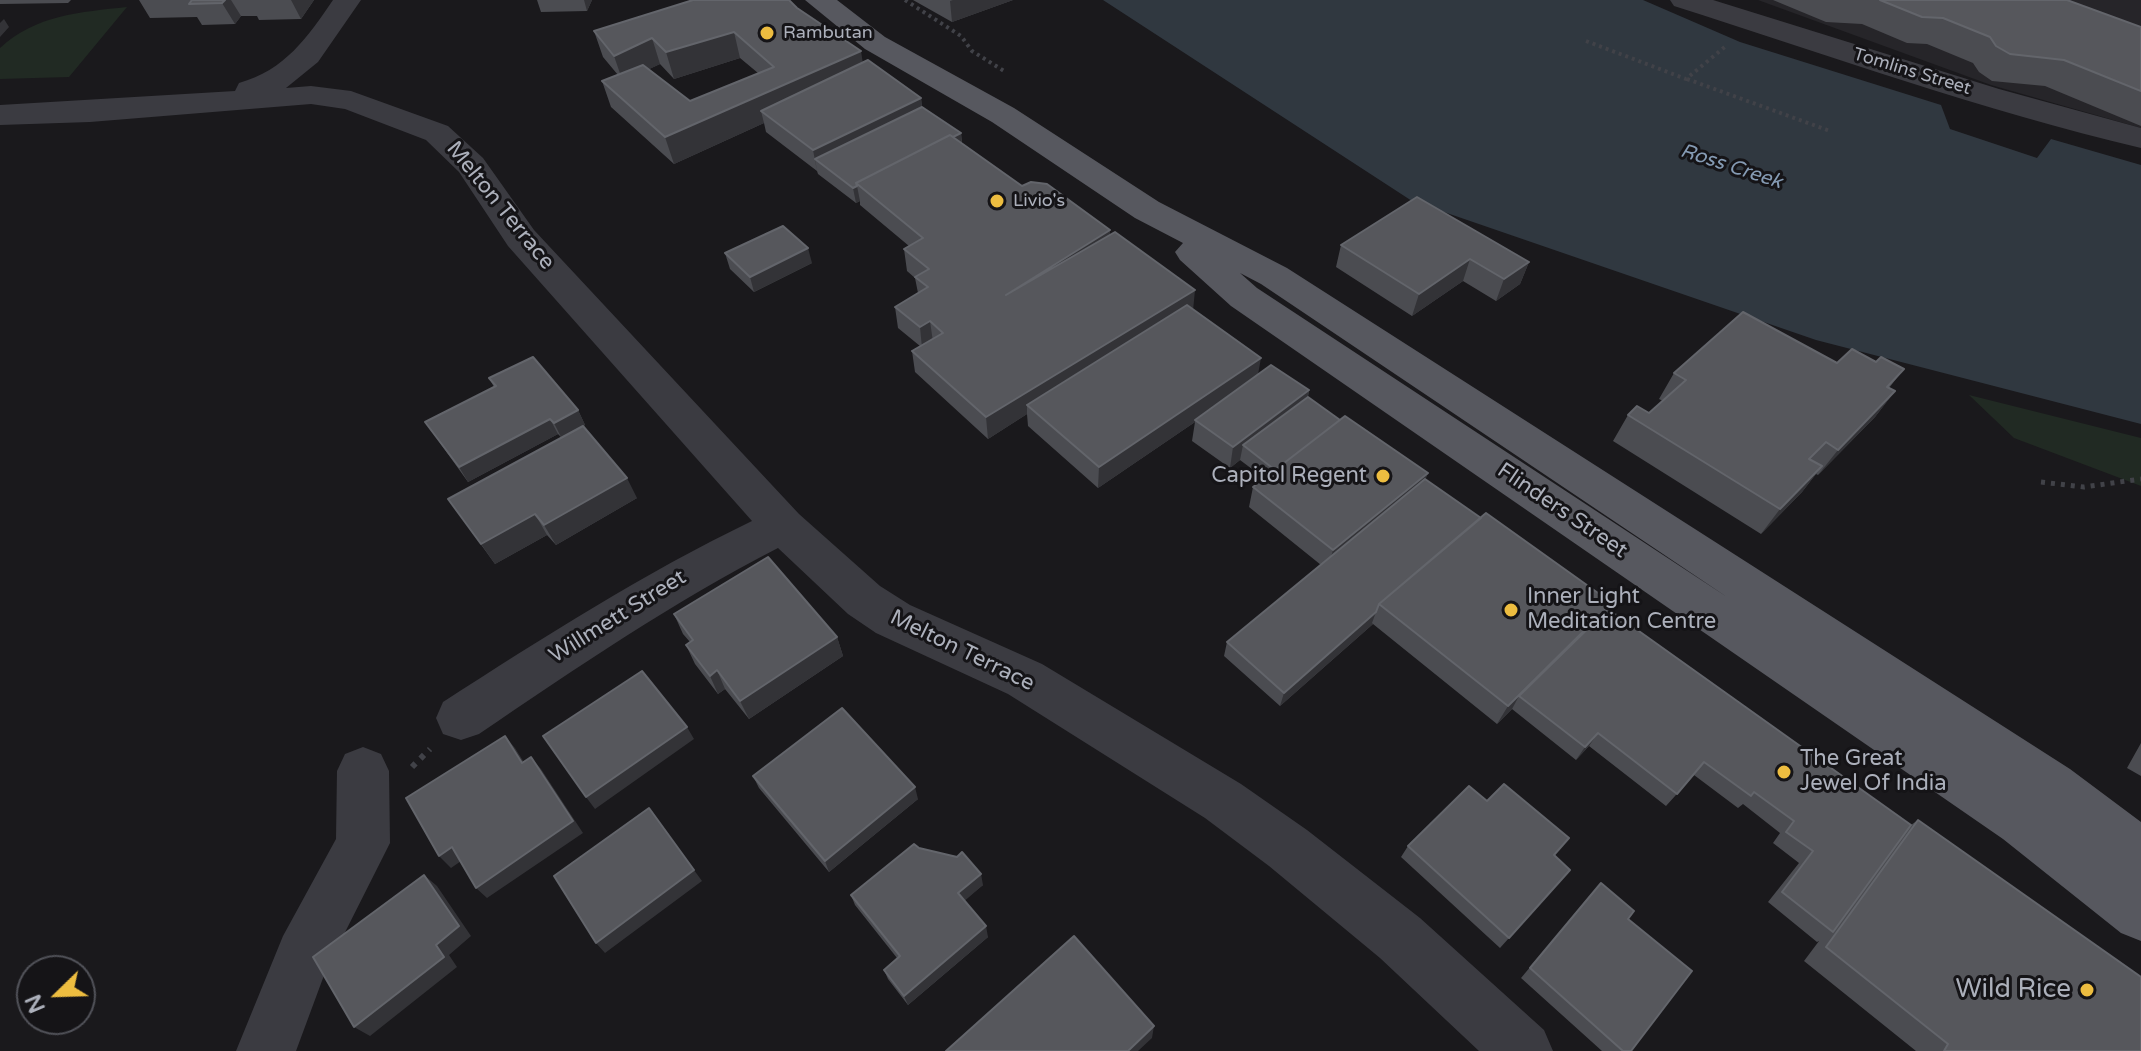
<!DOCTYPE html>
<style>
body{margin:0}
#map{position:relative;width:2141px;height:1051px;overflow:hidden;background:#1a191c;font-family:"Varela Round",sans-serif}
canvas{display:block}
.north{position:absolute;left:16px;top:955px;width:80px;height:80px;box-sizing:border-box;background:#151417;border:2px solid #515259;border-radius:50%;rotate:247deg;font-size:22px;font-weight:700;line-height:32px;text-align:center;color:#acb0bb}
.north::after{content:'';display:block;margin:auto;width:28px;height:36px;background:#edbd40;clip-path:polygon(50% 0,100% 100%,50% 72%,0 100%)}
</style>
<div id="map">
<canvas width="2141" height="1051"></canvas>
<div class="north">N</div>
</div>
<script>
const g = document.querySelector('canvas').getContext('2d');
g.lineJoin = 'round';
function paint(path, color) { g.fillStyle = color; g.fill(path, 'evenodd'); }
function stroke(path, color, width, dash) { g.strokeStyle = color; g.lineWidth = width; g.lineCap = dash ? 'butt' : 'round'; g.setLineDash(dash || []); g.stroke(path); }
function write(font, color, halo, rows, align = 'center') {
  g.font = font + ' "Varela Round",sans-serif'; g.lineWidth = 6; g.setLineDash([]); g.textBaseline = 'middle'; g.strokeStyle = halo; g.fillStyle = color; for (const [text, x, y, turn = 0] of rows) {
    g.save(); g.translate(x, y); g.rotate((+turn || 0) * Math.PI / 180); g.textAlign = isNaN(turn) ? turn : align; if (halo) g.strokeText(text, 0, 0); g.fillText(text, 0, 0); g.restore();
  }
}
paint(new Path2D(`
 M1758,0H2141V128L1991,85Z`), '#262529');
paint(new Path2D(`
 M127,7L69,77L0,79V48C35,15 81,12 127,7Z
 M1969,395L2141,438V486L2014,438Z`), '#212a23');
paint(new Path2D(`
 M1103,0H1643L1740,42L1941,105L1950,129L2037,158L2051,139L2141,165V424L1816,340L1412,201Z`), '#303840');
stroke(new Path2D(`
 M905,0L961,36L972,51L1004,71
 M1586,41L1686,79L1726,46
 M1687,79L1830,131`), '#414248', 4, [3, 4]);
stroke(new Path2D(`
 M2041,482L2084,487L2141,479`), '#414248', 5, [4, 6]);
stroke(new Path2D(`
 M412,767L430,749`), '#414248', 6, [5, 7]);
paint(new Path2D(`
 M333,0H361L318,62L286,88L311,86L351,91L448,126L483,158L534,230L799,514L880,586L910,605L1042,664L1241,784L1307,830L1420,918L1544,1030L1553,1051H1479L1380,958L1269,866L1205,818L1008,694L876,633L848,614L778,548C673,602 576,668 479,734L461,740L443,734L436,718L443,702C544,637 644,573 752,521L508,246L459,172L426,140L345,109L311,104L90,122L0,125V105L235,91L239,83C285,70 307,38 333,0Z
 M1670,0H1713L1999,89L2141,128V148C1983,111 1829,55 1674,6Z
 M363,747L381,754L389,771L390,843L326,970L296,1051H236L283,936L336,839L337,771L345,754Z`), '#3b3b41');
paint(new Path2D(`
 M805,0H837L885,37L1014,108L1159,202L1287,268L2070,769L2141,822V941L2121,933L2003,839L1231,306L1180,260L1175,252L1183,243L1135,218L992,122L865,49ZM1240,273L1261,284L1727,597L1257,288Z`), '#57585f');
paint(new Path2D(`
 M0,0H71L68,3L0,4Z
 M139,0H314L301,19L259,20L257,16H241L235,24L202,25L197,17L150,18Z
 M537,0H592L587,11L541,12Z
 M913,0H1013L952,22Z
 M1773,0H2067L2141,27V126L2045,86L1992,81L1979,72L1973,63L1927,44L1907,43L1862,24L1826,22Z
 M797,8L863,63L921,98L922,107L961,133L962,143L1022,186L1110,230V235L1193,309L1259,374L1309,390L1308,397L1340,420L1428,473L1425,479L1911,825L1918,820L2141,1051H1916L1804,961L1819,941L1817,942L1768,902L1799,863L1773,843L1780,833L1743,804L1738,808L1694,775L1666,806L1589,746L1576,760L1512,709L1497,724L1373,624L1280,706L1224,656L1227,642L1321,565L1249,507L1253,487L1264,478L1240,460L1230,468L1192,441L1195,422L1098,488L1028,426L1027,414L988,439L915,372L912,351L920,346L898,328L895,307L918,293L915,278L907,271L904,249L909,246L860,205V201L856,203L818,174L817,171L766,132L764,123L674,164L611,107L602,81L618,75L603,57L594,31ZM740,58L758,73L690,101L649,69L660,64L674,79Z
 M1341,245L1529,262L1520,284L1496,301L1463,281L1412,316L1336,267Z
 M725,253L812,263L754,292L730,269Z
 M1876,362L1904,369L1889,388L1895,391L1875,417L1818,475L1816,474L1802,492L1761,534L1613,441L1628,415L1649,413L1663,401L1659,399L1674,373L1837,363Z
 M489,378L578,410L585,425L561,437L558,434L468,482L425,422L494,387Z
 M637,498L556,545L547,535L495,564L448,499Z
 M674,614L837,637L843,656L749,719L725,689L718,694L695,664L686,645L690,642L683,634Z
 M2141,743V776L2127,768Z
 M753,776L918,799L829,872L759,788Z
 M1408,846L1554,855L1570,870L1500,948L1401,857Z
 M919,848L983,885L964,900L988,937L908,1005L888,979L884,970L897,958L855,905L851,895Z
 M1601,883L1628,919L1631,1051H1602L1521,978L1591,894Z`), '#4b4c51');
paint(new Path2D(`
 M225,0H231L241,16L235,24L222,3Z
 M291,0H314L301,19Z
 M584,0H592L587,11Z
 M953,0H1013L952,22L950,1Z
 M4,19L9,27L0,37V23Z
 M734,32L740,58L674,79L666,52Z
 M652,38L660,64L623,82L614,56Z
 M861,51L865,77L761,111L764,123L674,164L665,137Z
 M921,98L923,119L815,159L817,171L813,150Z
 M961,133L962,148L859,185Z
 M857,186L860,201L856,203L853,188Z
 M1110,230V251L1006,295Z
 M808,248L812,263L754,292L750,277Z
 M1470,259L1463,281L1412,316L1419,294Z
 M1529,262L1520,284L1496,301L1504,279Z
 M1195,290L1193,311L1027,405V414L988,439L986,417Z
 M930,321L933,342L922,348L920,327Z
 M1261,358L1257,380L1195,420V422L1098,488L1099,467Z
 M1309,390L1304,412L1243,445L1240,460L1230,468L1233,447Z
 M1895,391L1875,417L1818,475L1838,450Z
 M578,410L585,425L561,437L554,423Z
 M550,419L558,434L468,482L459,467Z
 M1822,466L1802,492L1761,534L1780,509Z
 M1428,473L1420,494L1327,570L1333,550Z
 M627,478L637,498L556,545L544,525Z
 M535,514L547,535L495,564L481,544Z
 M1612,603L1599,622L1519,696L1512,709L1497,724L1508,706Z
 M1376,612L1372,623L1373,624L1280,706L1284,693Z
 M837,637L843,656L749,719L740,701Z
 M717,670L725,689L718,694L710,676Z
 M687,727L694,739L595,809L586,797Z
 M1598,733L1589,746L1576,760L1585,747Z
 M505,736L515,748L532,775L522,763Z
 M531,757L541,769L583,833L487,898L476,888Z
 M915,787L918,799L829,872L825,861Z
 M452,847L464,859L451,868L439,856Z
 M694,870L702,881L605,953L596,943Z
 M981,874L983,885L961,904L958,893Z
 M424,875L437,886L471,936L449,955L457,967L370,1036L354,1027Z
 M986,926L988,937L908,1005L904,996Z
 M1154,1026L1152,1038L1138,1051H1128Z`), '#333337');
const building = new Path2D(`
 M192,0H225L222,3L189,4Z
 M693,0H789L797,8L861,51L665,137L602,81L643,65L690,101L774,67L734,32L666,52L652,38L614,56L594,31Z
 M1880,0H2067L2141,27V91L2064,60L2010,54L1996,46L1990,37L1943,18L1922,17Z
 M868,60L921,98L813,150L761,111Z
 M922,107L961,133L953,137L950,135L856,183L857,186L853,188L815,159Z
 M950,135L1022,186L1031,182L1047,184L1110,230L1006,295L1115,232L1195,290L986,417L912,351L943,333L930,321L920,327L895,307L928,287L915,277L929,269L904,249L923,238L856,183Z
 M1417,197L1529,262L1504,279L1470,259L1419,294L1341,245Z
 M783,226L808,248L750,277L725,253Z
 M1187,305L1261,358L1099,467L1027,405Z
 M1743,312L1837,363L1852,349L1876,362L1881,357L1904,369L1887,387L1895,391L1838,450L1826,442L1809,459L1822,466L1780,509L1628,415L1637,406L1649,413L1686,380L1674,373Z
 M533,357L578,410L554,423L550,419L459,467L425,422L496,386L489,378Z
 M1271,365L1309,390L1233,447L1195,420Z
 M1308,397L1340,420L1275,470L1243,445Z
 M1345,416L1428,473L1333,550L1253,487Z
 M583,426L627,478L544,525L535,514L481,544L448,499Z
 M1425,479L1481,518L1379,604L1376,612L1284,693L1227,642Z
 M1486,513L1612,603L1508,706L1379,604Z
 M768,557L837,637L740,701L717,670L710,676L686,645L693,640L674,614Z
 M1608,609L1911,825L1833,932L1782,892L1813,851L1786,832L1794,821L1754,792L1751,796L1704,762L1677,794L1598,733L1585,747L1519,696Z
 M642,671L687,727L586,797L543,736Z
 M842,708L915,787L825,861L753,776Z
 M505,736L522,763L531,757L573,821L476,888L452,847L439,856L406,798Z
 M1504,784L1569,838L1554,855L1570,870L1509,938L1408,846L1469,786L1487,801Z
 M649,808L694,870L596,943L554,876Z
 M1918,820L2141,977V1051H1944L1948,1044L1826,947Z
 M914,844L919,848L957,857L962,852L981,874L958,893L986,926L904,996L884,970L900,956L851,895Z
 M424,875L459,926L436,945L444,957L354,1027L313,957Z
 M1601,883L1634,911L1628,919L1692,971L1631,1051H1623L1530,968Z
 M1074,936L1154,1026L1128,1051H946Z`);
paint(building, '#56575c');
stroke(building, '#63656b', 2);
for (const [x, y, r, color] of [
 [767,33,8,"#edbd40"],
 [997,201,8,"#edbd40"],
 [1383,476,8,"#edbd40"],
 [1511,610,8,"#edbd40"],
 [1784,772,8,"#edbd40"],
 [2087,990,8,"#edbd40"]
]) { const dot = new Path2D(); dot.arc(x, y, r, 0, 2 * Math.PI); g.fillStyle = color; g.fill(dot); stroke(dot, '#151417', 3); }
write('18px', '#acb0bb', '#151417', [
 ["Rambutan",783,33],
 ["Livio's",1013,201]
], 'left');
write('18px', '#acb0bb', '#151417', [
 ["Tomlins Street",1912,72,17]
]);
write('italic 20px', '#859bb4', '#151417', [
 ["Ross Creek",1731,167,18]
]);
write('22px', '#acb0bb', '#151417', [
 ["Melton Terrace",500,206,51],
 ["Flinders Street",1562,511,34],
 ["Willmett Street",618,617,-32],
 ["Melton Terrace",962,651,26]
]);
write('22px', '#acb0bb', '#151417', [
 ["Capitol Regent",1367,476,"right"],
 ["Inner Light",1527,597],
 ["Meditation Centre",1527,622],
 ["The Great",1800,759],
 ["Jewel Of India",1800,784]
], 'left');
write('26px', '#acb0bb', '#151417', [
 ["Wild Rice",2071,990]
], 'right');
</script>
